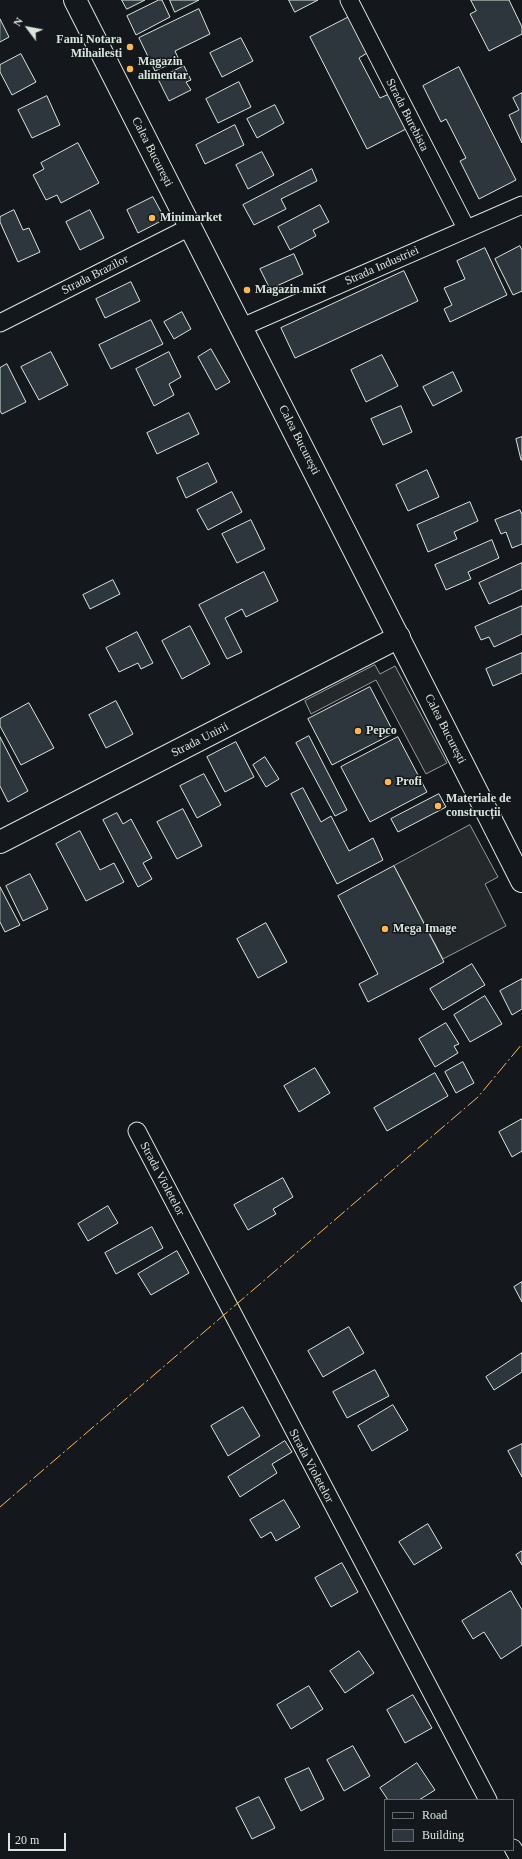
<!DOCTYPE html>
<meta charset="utf-8">
<style>
body{margin:0}
#map{position:relative;width:522px;height:1859px;overflow:hidden;background:#14181c;font-family:Georgia,serif}
canvas{display:block}
.legend{position:absolute;left:384px;top:1799px;width:130px;height:52px;box-sizing:border-box;background:#14181c;border:1px solid #626a69;margin:0;padding:5px 7px;list-style:none;font-size:12px;color:#d8e6dc}
.legend li{display:flex;align-items:center;gap:8px;height:20px}
.legend b{width:20px;border:1px solid #626a69}
.north{position:absolute;left:8px;top:8px;width:40px;height:40px;-webkit-text-stroke:3px #14181c;paint-order:stroke;rotate:302deg;font-size:11px;font-weight:700;line-height:16px;text-align:center;color:#d8e6dc}
.north::after{content:'';display:block;margin:auto;width:14px;height:18px;background:#d8e6dc;clip-path:polygon(50% 0,100% 100%,50% 72%,0 100%)}
.scale{position:absolute;left:8px;top:1833px;width:58px;height:18px;box-sizing:border-box;border:2px solid #d8e6dc;border-top:0;padding-left:5px;font-size:12px;line-height:14px;white-space:nowrap;color:#d8e6dc;-webkit-text-stroke:3px #14181c;paint-order:stroke}
</style>
<div id="map">
<canvas width="522" height="1859"></canvas>
<ul class="legend">
<li><b style="height:5px;background:#14181c"></b>Road</li>
<li><b style="height:11px;background:#2c363c"></b>Building</li>
</ul>
<div class="north">N</div>
<div class="scale">20 m</div>
</div>
<script>
const g = document.querySelector('canvas').getContext('2d');
g.lineJoin = 'round';
function paint(path, color) { g.fillStyle = color; g.fill(path, 'evenodd'); }
function stroke(path, color, width, dash) { g.strokeStyle = color; g.lineWidth = width; g.lineCap = dash ? 'butt' : 'round'; g.setLineDash(dash || []); g.stroke(path); }
function write(font, color, halo, rows, align = 'center') {
  g.font = font + ' Georgia,serif'; g.lineWidth = 3; g.setLineDash([]); g.textBaseline = 'middle'; g.strokeStyle = halo; g.fillStyle = color; for (const [text, x, y, turn = 0] of rows) {
    g.save(); g.translate(x, y); g.rotate((+turn || 0) * Math.PI / 180); g.textAlign = isNaN(turn) ? turn : align; if (halo) g.strokeText(text, 0, 0); g.fillText(text, 0, 0); g.restore();
  }
}
const parking = new Path2D(`
 M375,665L380,674L395,666L447,763L426,774L376,680L311,714L305,701Z
 M470,825L498,877L485,884L506,926L443,959L394,866Z`);
paint(parking, '#24282b');
stroke(parking, '#939e99', 1);
const building = new Path2D(`
 M122,0H145L127,9Z
 M159,0H162L170,17L136,35L127,16Z
 M170,0H199L175,12Z
 M289,0H318L295,12Z
 M471,0H509L522,27V34L489,51L470,14L476,11Z
 M199,9L210,34L175,51L179,60L155,71L139,38Z
 M349,17L367,53L359,58L380,98L389,94L406,129L367,149L310,37Z
 M0,19L9,37L0,42Z
 M241,38L253,61L222,77L210,53Z
 M21,54L36,82L12,95L0,72V65Z
 M184,66L191,80L186,82L191,90L169,101L158,79Z
 M459,67L516,180L479,199L460,161L466,158L446,119L441,122L423,86Z
 M239,82L251,107L218,123L206,99Z
 M522,93V143L509,115L519,110L513,98Z
 M47,96L60,125L32,138L18,110Z
 M275,105L284,123L257,138L247,119Z
 M235,125L244,145L205,164L196,145Z
 M78,143L99,183L61,203L57,195L46,200L33,175L44,169L41,163Z
 M262,152L274,175L248,189L236,165Z
 M312,169L317,181L281,199L286,209L254,225L243,205Z
 M153,197L165,219L138,233L127,210Z
 M320,205L329,222L313,230L316,236L290,250L278,227Z
 M14,210L23,230L29,228L40,252L18,262L0,222V217Z
 M90,210L104,238L80,250L66,222Z
 M520,246L522,250V291L513,295L495,259Z
 M485,248L507,295L450,322L444,309L452,305L444,288L465,279L457,261Z
 M294,254L303,274L270,289L260,269Z
 M404,271L418,301L295,358L281,328Z
 M131,282L140,301L105,318L96,299Z
 M182,312L191,329L174,339L164,322Z
 M151,320L163,344L111,369L99,345Z
 M211,349L230,382L216,390L198,357Z
 M51,352L68,385L39,400L21,367Z
 M169,352L181,377L169,384L174,395L154,406L136,369Z
 M382,355L398,386L366,402L351,370Z
 M7,364L26,402L2,414L0,411V368Z
 M453,372L462,391L433,406L423,387Z
 M401,406L412,432L383,445L371,419Z
 M189,413L199,434L157,454L147,433Z
 M522,437V460H521L516,439Z
 M208,463L217,482L186,498L177,478Z
 M427,470L439,497L408,511L396,485Z
 M232,492L242,512L208,530L197,510Z
 M470,502L478,521L454,532L457,539L428,552L417,525Z
 M520,510L522,515V544L512,548L506,532L501,534L495,520Z
 M251,520L265,549L237,563L222,534Z
 M492,540L499,558L468,572L471,579L446,590L435,565Z
 M522,563V589L489,604L479,583Z
 M264,572L278,601L246,617L242,609L225,618L242,652L227,659L199,605Z
 M113,580L120,594L90,609L83,595Z
 M522,606V634L494,647L489,637L481,640L475,627Z
 M190,626L210,664L182,679L162,641Z
 M137,632L153,663L141,669L138,663L119,672L106,648Z
 M522,653V673L493,686L486,669Z
 M370,687L394,733L332,765L308,719Z
 M116,701L133,734L106,748L89,715Z
 M29,703L54,748L21,765L0,726V719Z
 M309,736L347,810L335,816L296,743Z
 M0,737L28,791L8,802L0,786Z
 M398,737L427,792L370,822L341,767Z
 M236,742L254,777L225,792L207,757Z
 M265,757L279,779L266,787L253,765Z
 M204,774L221,805L197,818L180,786Z
 M303,788L321,822L331,816L349,851L373,838L383,860L337,884L291,794Z
 M439,794L446,807L398,832L391,819Z
 M183,809L202,846L177,859L157,822Z
 M117,813L123,824L131,819L152,858L143,863L152,879L138,887L103,820Z
 M80,831L100,870L114,863L124,882L86,901L56,844Z
 M394,866L444,962L368,1002L359,984L378,974L338,896Z
 M30,874L48,909L23,921L6,886Z
 M0,887L20,925L5,932L0,922Z
 M266,923L287,962L258,978L237,939Z
 M472,964L485,985L443,1010L430,989Z
 M522,979V1009L512,1015L500,991Z
 M485,996L502,1024L470,1042L454,1015Z
 M446,1023L459,1044L454,1046L458,1053L435,1067L419,1039Z
 M463,1062L474,1083L456,1093L445,1072Z
 M315,1068L330,1093L299,1112L284,1086Z
 M435,1073L448,1096L387,1131L374,1108Z
 M522,1119V1151L512,1157L499,1132Z
 M283,1178L293,1197L273,1209L276,1214L248,1230L234,1205Z
 M108,1206L118,1223L88,1241L78,1224Z
 M152,1227L163,1248L116,1274L105,1253Z
 M177,1251L189,1273L151,1295L138,1274Z
 M522,1282V1302L514,1287Z
 M349,1327L364,1353L323,1377L308,1351Z
 M522,1353V1372L494,1390L486,1377Z
 M375,1370L389,1396L347,1418L333,1392Z
 M393,1405L408,1430L372,1451L358,1426Z
 M243,1407L260,1436L228,1456L211,1426Z
 M285,1441L292,1452L272,1464L277,1473L240,1497L228,1477Z
 M522,1444V1477L508,1451Z
 M284,1500L300,1527L276,1541L271,1532L261,1538L250,1520Z
 M428,1524L442,1548L414,1565L399,1542Z
 M522,1551V1565L516,1555Z
 M342,1563L358,1592L331,1607L315,1578Z
 M511,1591L522,1610V1645L501,1659L484,1632L473,1639L462,1621Z
 M359,1651L374,1673L345,1693L330,1671Z
 M309,1686L323,1709L291,1729L277,1705Z
 M413,1695L432,1728L405,1743L387,1710Z
 M353,1746L370,1776L344,1791L327,1760Z
 M417,1763L435,1790L419,1800H388L380,1788Z
 M309,1768L324,1799L301,1811L285,1779Z
 M259,1797L275,1828L252,1839L236,1808Z`);
paint(building, '#2c363c');
stroke(building, '#d8e6dc', 1);
const minor = new Path2D(`
 M349,0L466,228
 M0,323L190,227
 M242,327L522,205
 M137,1131L488,1800
 M513,1848L519,1859`);
const secondary = new Path2D(`
 M0,842L399,637`);
const primary = new Path2D(`
 M75,0L522,881`);
stroke(minor, '#d8e6dc', 19);
stroke(secondary, '#d8e6dc', 24);
stroke(primary, '#d8e6dc', 24);
stroke(minor, '#14181c', 17);
stroke(secondary, '#14181c', 22);
stroke(primary, '#14181c', 22);
stroke(new Path2D(`
 M0,1507L478,1097L522,1044`), '#ffb74d', 1, [14, 3, 2, 3]);
for (const [x, y, r, color] of [
 [130,47,4,"#ffb74d"],
 [130,69,4,"#ffb74d"],
 [152,218,4,"#ffb74d"],
 [247,290,4,"#ffb74d"],
 [358,731,4,"#ffb74d"],
 [388,782,4,"#ffb74d"],
 [438,806,4,"#ffb74d"],
 [385,929,4,"#ffb74d"]
]) { const dot = new Path2D(); dot.arc(x, y, r, 0, 2 * Math.PI); g.fillStyle = color; g.fill(dot); stroke(dot, '#14181c', 1.5); }
write('bold 12px', '#d8e6dc', '#14181c', [
 ["Fami Notara",122,40,"right"],
 ["Mihailesti",122,54,"right"],
 ["Magazin",138,62],
 ["alimentar",138,76],
 ["Minimarket",160,218],
 ["Magazin mixt",255,290],
 ["Pepco",366,731],
 ["Profi",396,782],
 ["Materiale de",446,799],
 ["construcții",446,813],
 ["Mega Image",393,929]
], 'left');
write('12px', '#d8e6dc', '#14181c', [
 ["Strada Burebista",407,115,63],
 ["Calea București",152,152,63],
 ["Strada Industriei",382,266,-24],
 ["Strada Brazilor",95,275,-27],
 ["Calea București",299,440,63],
 ["Calea București",445,729,63],
 ["Strada Unirii",200,740,-27],
 ["Strada Violetelor",162,1179,62],
 ["Strada Violetelor",311,1466,62]
]);
</script>
